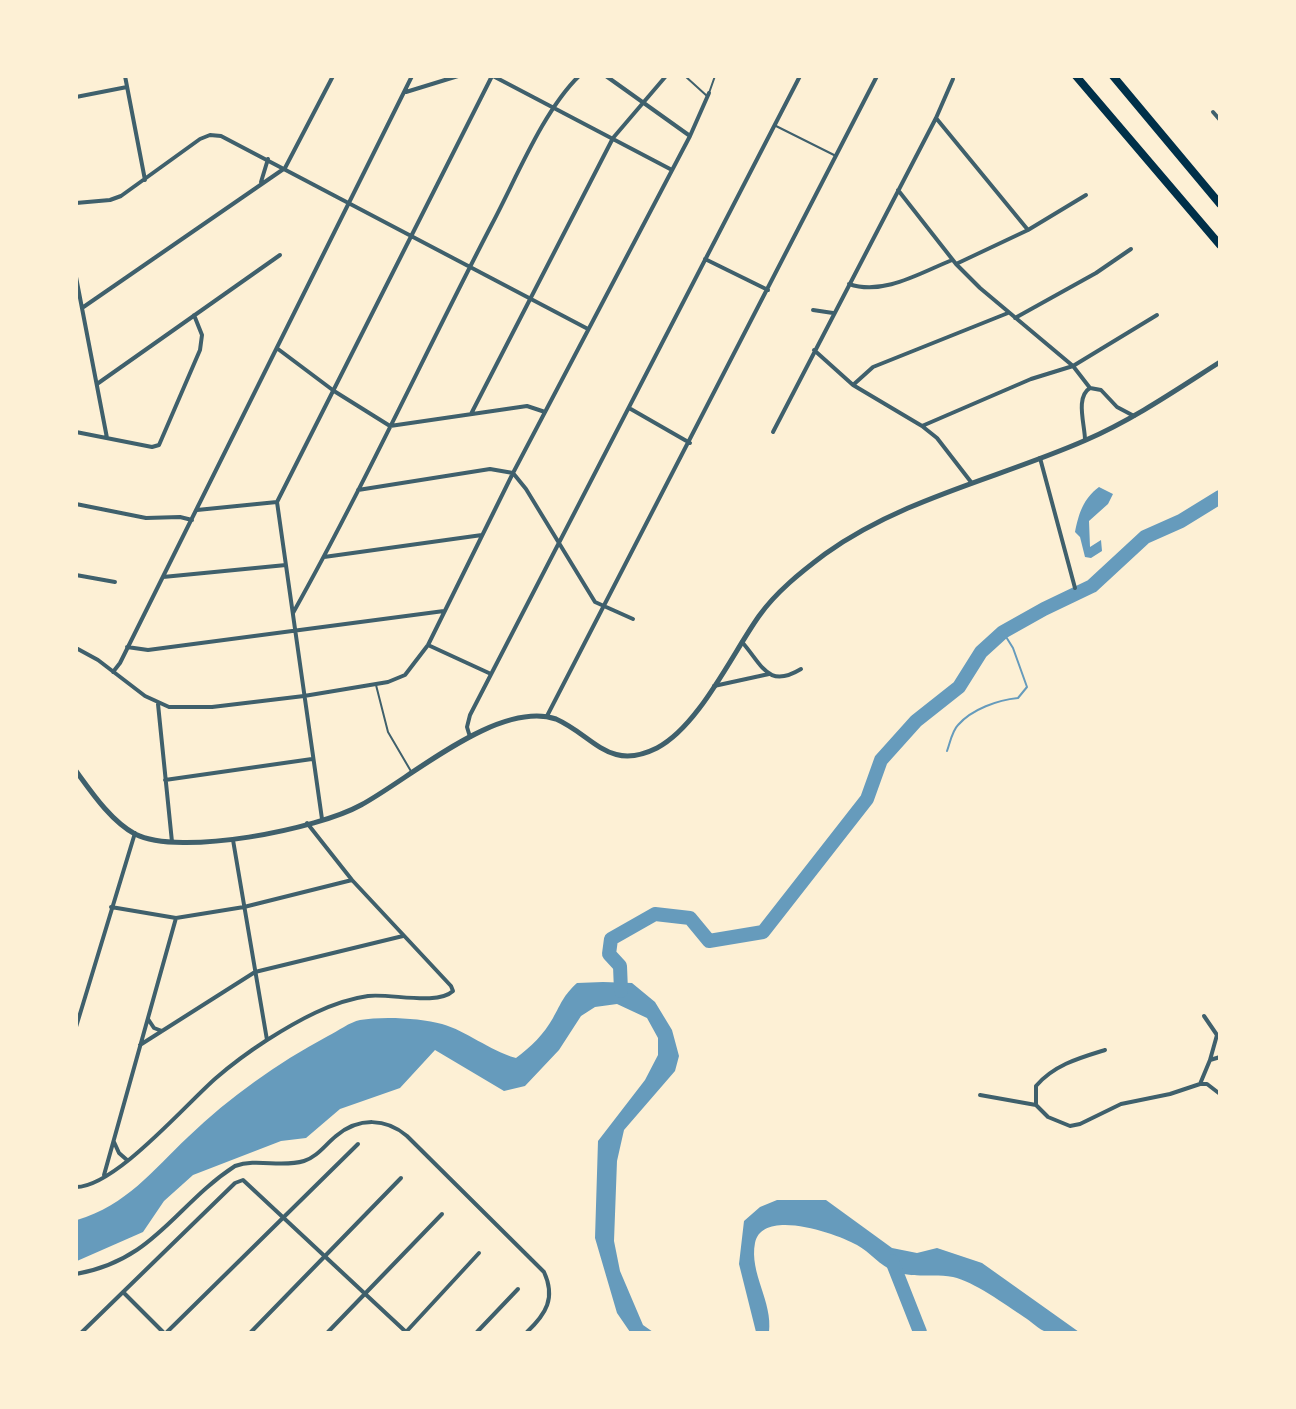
<!DOCTYPE html>
<style>
body{margin:0}
#map{position:relative;width:1296px;height:1409px;overflow:hidden;background:#fdf0d5;font-family:"Space Grotesk",sans-serif}
canvas{display:block}
.frame{position:absolute;inset:0;border:78px solid #fdf0d5;pointer-events:none}
</style>
<div id="map">
<canvas width="1296" height="1409"></canvas>
<div class="frame"></div>
</div>
<script>
const g = document.querySelector('canvas').getContext('2d');
g.lineJoin = 'round';
function paint(path, color) { g.fillStyle = color; g.fill(path, 'evenodd'); }
function stroke(path, color, width, dash) { g.strokeStyle = color; g.lineWidth = width; g.lineCap = dash ? 'butt' : 'round'; g.setLineDash(dash || []); g.stroke(path); }
paint(new Path2D(`
 M1099,487L1113,494L1108,504L1089,521L1090,547L1101,540L1102,551L1091,558L1085,557L1080,537L1075,532C1079,513 1083,499 1099,487Z
 M603,982L632,983L655,1002L672,1030L679,1056L675,1071L624,1130L617,1161L614,1241L620,1271L643,1325L653,1332H630L617,1313L595,1238L598,1141L645,1080L658,1055V1038L647,1018L617,1004L595,1007L581,1016L559,1050L525,1086L504,1091L435,1050L400,1088L340,1109L306,1138L281,1141L193,1175L164,1201L143,1232L77,1261V1220C127,1205 152,1171 188,1137C231,1096 276,1064 328,1036C338,1031 350,1022 360,1020C382,1016 421,1018 442,1024C467,1031 488,1050 516,1058C531,1047 544,1034 553,1018C562,1002 563,996 577,983Z
 M777,1200H826L892,1248L917,1253L937,1248L982,1263L1079,1332C1069,1333 1056,1335 1047,1332C1039,1330 1031,1321 1024,1317C1006,1305 973,1281 953,1277C933,1273 915,1279 894,1271C880,1266 870,1252 857,1245C838,1234 762,1207 755,1243C749,1273 773,1302 769,1332H756L739,1264L744,1221L760,1207Z`), '#669bbc');
stroke(new Path2D(`
 M947,751C950,743 952,731 958,725C972,709 998,700 1018,698L1027,687L1013,648L1003,632`), '#669bbc', 2);
stroke(new Path2D(`
 M621,991L620,966L609,954L611,939L655,914L690,918L709,941L763,932L867,799L881,760L916,721L959,687L981,652L1003,632L1044,609L1092,586L1145,537L1181,521L1220,497
 M892,1261L920,1332`), '#669bbc', 14);
stroke(new Path2D(`
 M685,76L707,96
 M709,93L715,76
 M774,125L836,156
 M376,685L388,732L412,773`), '#3f606c', 2);
stroke(new Path2D(`
 M125,76L145,180
 M493,76L672,170
 M606,76L690,136
 M406,92L458,76
 M76,97L127,87
 M1213,112L1220,120
 M936,118L1028,230
 M261,182L268,159
 M898,190L956,264L980,288L1073,366L1090,388
 M76,203L110,200L121,196L200,139L210,135L221,136L588,329
 M705,259L768,290
 M956,264L1028,230L1086,195
 M76,277L107,438
 M849,284C883,296 920,273 952,260
 M82,308L285,168L333,76
 M813,310L833,313
 M1015,318L1096,273L1131,249
 M278,349L334,391L390,426L527,406L545,412
 M814,350L853,385L922,426L937,438L971,482
 M97,384L280,255
 M853,385L873,367L1008,313
 M629,408L690,443
 M471,414L613,138L666,76
 M922,426L1031,379L1073,366L1157,315
 M76,432L152,447L159,445L200,350L202,335L194,315
 M773,432L936,118L953,79
 M1085,440C1085,425 1075,397 1090,388L1101,390L1117,407L1134,416
 M1040,458L1075,588
 M358,490L490,469L513,473L526,489L595,602L633,619
 M277,502L492,76
 M277,502L322,819
 M76,504L146,518L180,517L192,520
 M197,510L277,502
 M324,557L482,535
 M76,575L115,582
 M163,577L286,565
 M293,613C364,486 425,353 492,224C516,179 543,111 579,76
 M742,642C763,666 768,689 801,669
 M428,645L491,674
 M127,647L148,650L444,611
 M76,648L98,660L145,696L169,707H212L304,696L388,682L405,675L428,645L513,473L690,136L709,93
 M113,672L120,663L412,76
 M714,686L769,674
 M158,704L172,842
 M547,716L877,76
 M470,737L467,727L470,715L800,76
 M165,780L312,759
 M233,840L267,1040
 M111,907L176,918L244,907L352,880
 M1204,1016L1217,1035L1210,1060
 M148,1019L154,1028L162,1031
 M76,1027L135,833
 M140,1045L255,972L403,936
 M1200,1084L1210,1060L1220,1057
 M980,1095L1036,1105L1048,1117L1070,1126L1080,1124L1121,1104L1170,1094L1200,1084H1207L1220,1094
 M1036,1105V1086C1054,1065 1079,1058 1105,1050
 M114,1142L119,1153L127,1160
 M104,1175L176,918
 M76,1187C115,1187 186,1104 216,1078C231,1065 250,1051 267,1040C297,1021 332,1001 368,996C390,993 437,1006 453,991L451,986L352,880L307,823
 M76,1274C155,1260 175,1205 235,1166C257,1158 281,1168 304,1161C317,1157 325,1145 336,1136C359,1117 386,1118 407,1136L544,1272C556,1298 546,1314 527,1332
 M123,1292L163,1332
 M82,1332L235,1183L243,1180L406,1332
 M167,1332L358,1144
 M251,1332L401,1178
 M328,1332L442,1214
 M406,1332L479,1253
 M477,1332L518,1289`), '#3f606c', 4);
stroke(new Path2D(`
 M76,771C92,793 111,821 135,834C180,857 318,829 361,805C411,778 498,700 556,719C594,736 609,772 657,748C699,726 732,654 759,616C776,592 801,572 825,554C903,498 1000,478 1086,440C1134,419 1176,390 1220,362`), '#3f606c', 5);
stroke(new Path2D(`
 M1076,76L1220,245
 M1113,76L1220,204`), '#003049', 8);
</script>
